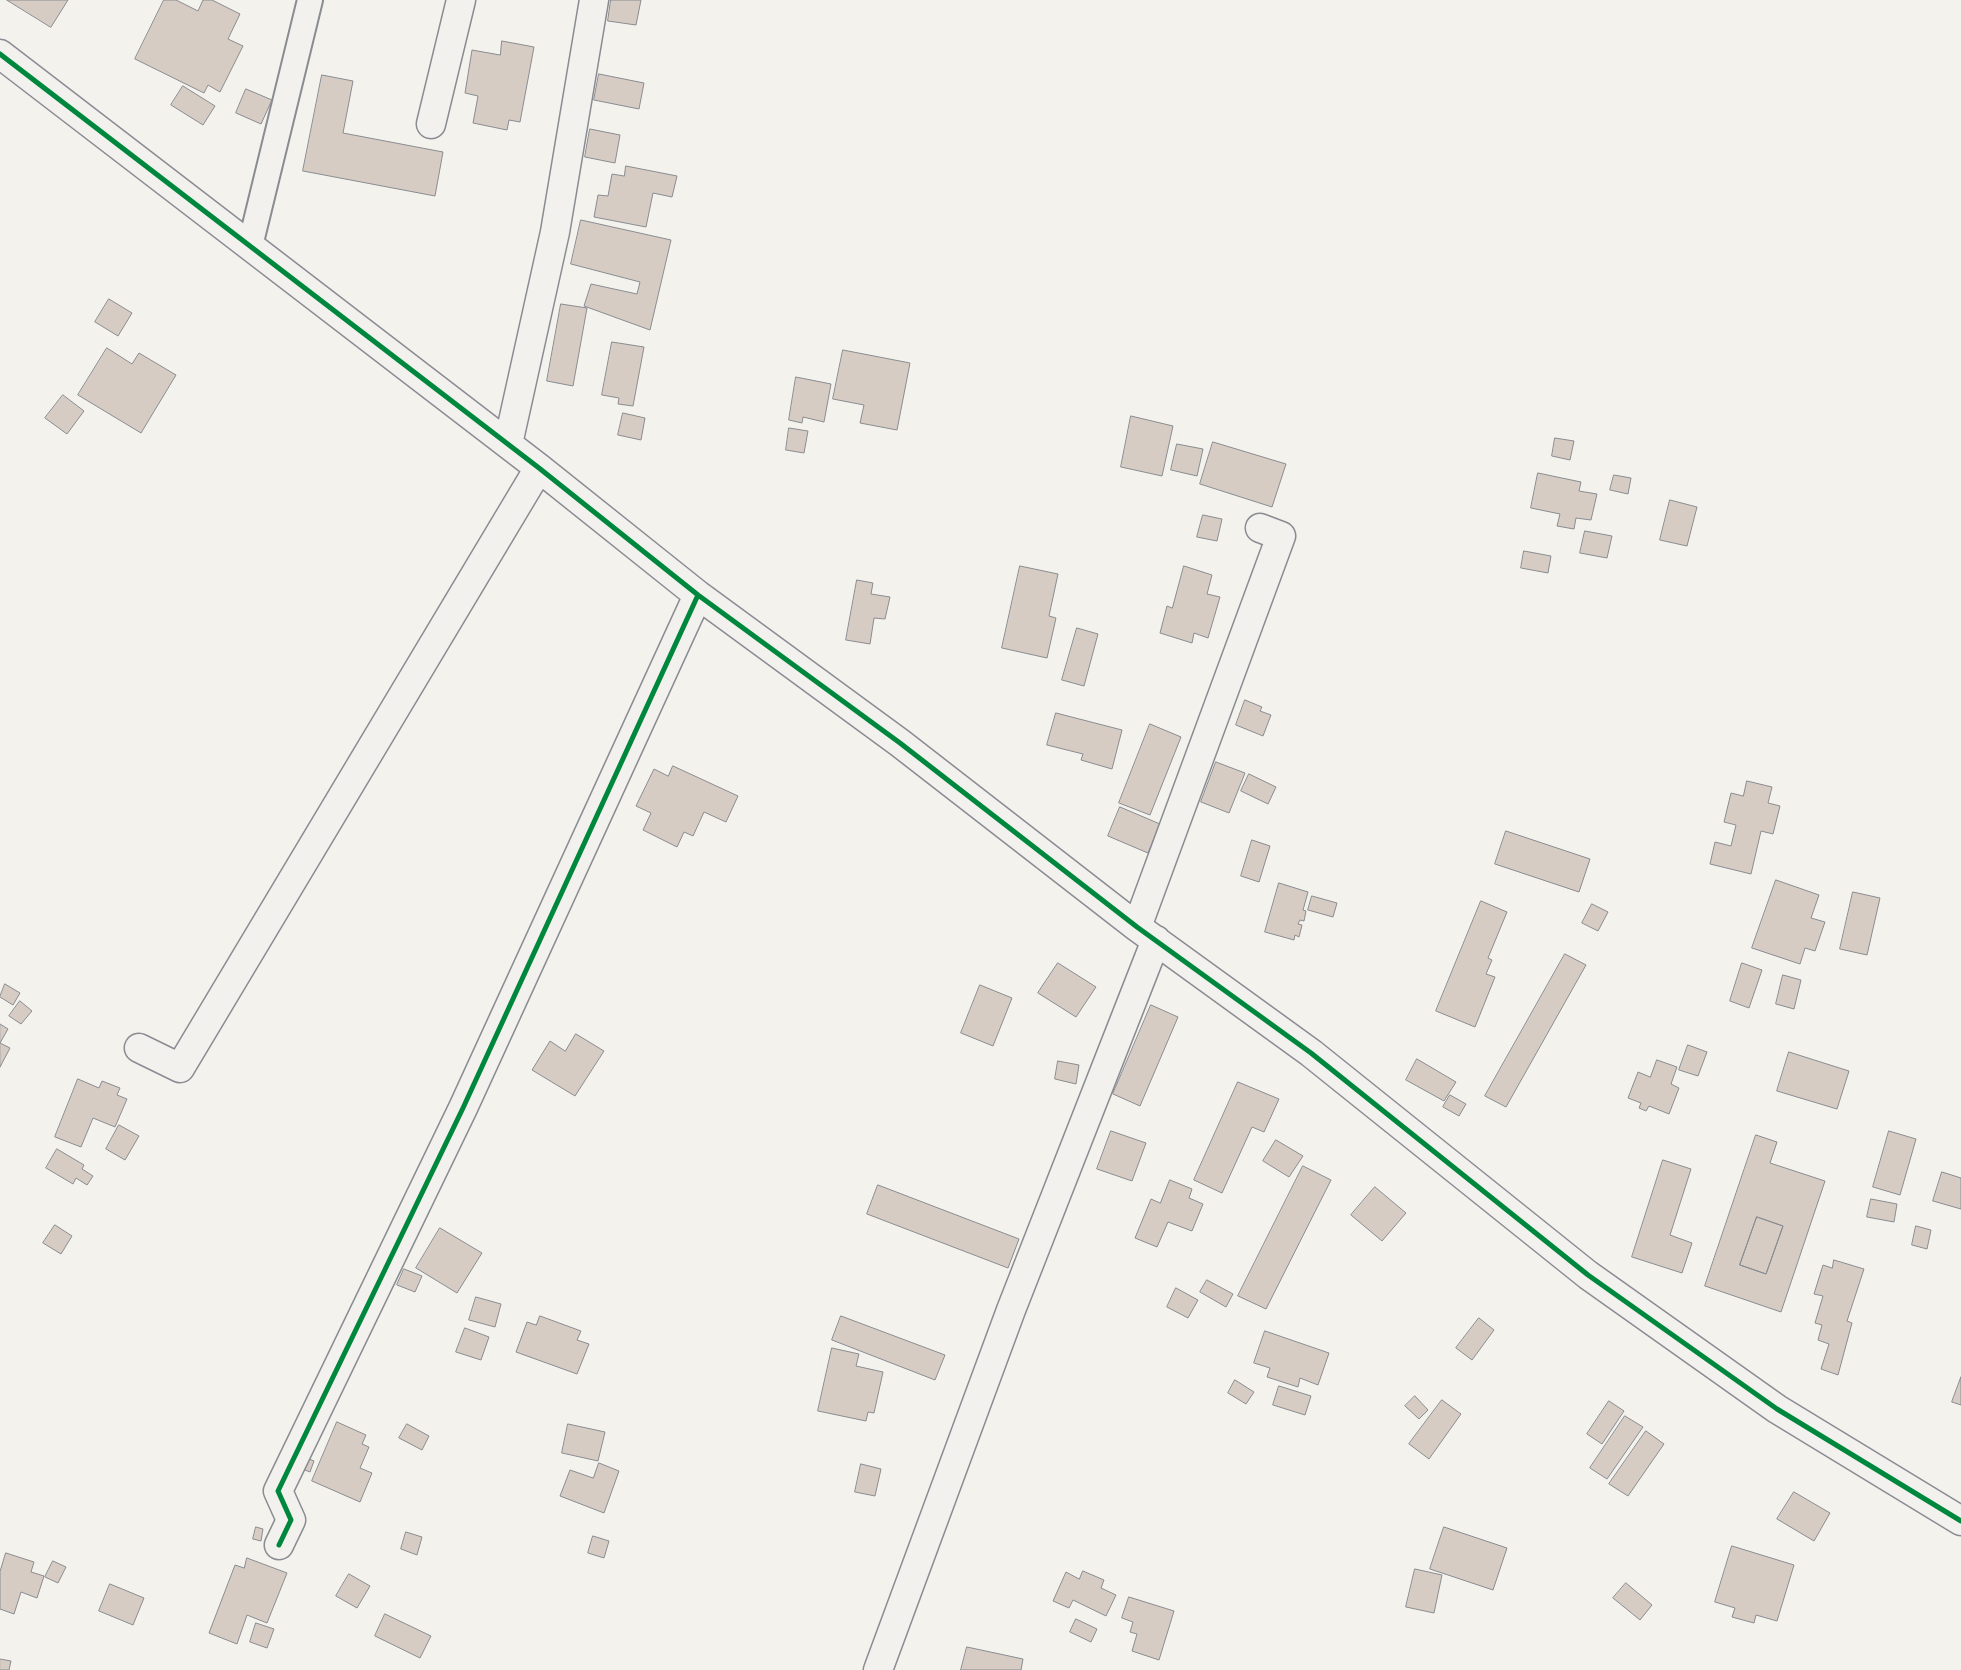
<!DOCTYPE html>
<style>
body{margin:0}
canvas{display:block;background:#f4f2ec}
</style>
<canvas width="1961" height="1670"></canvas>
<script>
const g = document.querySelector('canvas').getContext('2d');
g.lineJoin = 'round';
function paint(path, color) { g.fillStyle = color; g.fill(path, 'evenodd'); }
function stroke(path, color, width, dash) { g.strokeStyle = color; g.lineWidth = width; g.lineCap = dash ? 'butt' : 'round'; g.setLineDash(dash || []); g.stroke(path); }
const building = new Path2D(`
 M7,0H68L51,27Z
 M164,0H176L198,11L203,0H212L240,14L228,39L243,46L220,92L208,85L204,93L135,59Z
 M611,0H641L636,25L608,21Z
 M502,41L534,47L520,122L509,120L507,130L473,123L478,96L465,93L472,50L500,55Z
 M599,74L644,83L639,109L594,100Z
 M322,75L353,81L343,133L443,152L435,196L303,171Z
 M183,86L215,106L203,125L171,105Z
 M246,89L272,100L261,124L236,113Z
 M590,129L620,135L615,163L585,157Z
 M626,166L677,176L672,197L653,193L646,227L594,217L598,195L608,196L612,174L624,176Z
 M581,220L671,240L650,330L584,306L591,284L637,294L640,282L571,264Z
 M109,299L132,313L118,336L95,322Z
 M561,304L587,308L573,386L547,381Z
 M612,342L644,347L633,406L618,404L619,398L602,395Z
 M107,348L132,364L139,353L176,375L141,433L78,395Z
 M843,350L910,363L897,430L860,423L864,405L833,399Z
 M796,377L831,384L824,422L803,417L802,423L789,420Z
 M63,395L84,411L67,434L45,418Z
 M623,413L645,418L641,440L618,435Z
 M1131,416L1173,426L1162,476L1121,467Z
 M789,428L808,431L804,453L786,450Z
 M1555,438L1574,441L1570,460L1552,456Z
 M1213,442L1286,464L1272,507L1200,484Z
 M1177,444L1203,449L1197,476L1171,470Z
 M1538,473L1581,482L1579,491L1597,494L1591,520L1576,518L1574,529L1557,526L1560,514L1531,508Z
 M1614,475L1631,478L1628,494L1610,490Z
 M1670,500L1697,507L1687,546L1660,540Z
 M1203,515L1222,519L1217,541L1197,537Z
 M1585,531L1612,536L1607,558L1580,553Z
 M1524,551L1551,556L1548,573L1521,568Z
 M1020,566L1058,574L1049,616L1056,618L1047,658L1002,648Z
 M1184,566L1212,575L1207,594L1220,597L1208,638L1194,633L1192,643L1160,633L1167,606L1172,608Z
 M857,580L873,583L871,594L890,597L885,619L874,618L870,644L846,640Z
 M1077,628L1098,634L1084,686L1062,680Z
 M1245,700L1262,707L1260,711L1271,715L1263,736L1236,725Z
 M1056,713L1122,730L1112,769L1081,760L1083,754L1047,745Z
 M1150,724L1181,737L1150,815L1119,803Z
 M1216,762L1245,773L1229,813L1201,802Z
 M673,766L738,796L726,822L704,812L693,836L684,832L677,847L643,830L651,813L636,806L654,769L668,776Z
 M1249,774L1276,787L1268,804L1241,791Z
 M1747,781L1772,787L1768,803L1780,806L1773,834L1761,831L1751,874L1710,864L1715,842L1731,846L1736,825L1724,822L1731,793L1743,796Z
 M1120,807L1160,824L1148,853L1108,836Z
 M1506,831L1590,859L1579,892L1495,864Z
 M1252,840L1270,846L1259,882L1241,876Z
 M1776,880L1819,895L1811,918L1825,922L1815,951L1805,948L1800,964L1752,948Z
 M1279,883L1308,892L1303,910L1306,911L1304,921L1300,920L1298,924L1302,925L1299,937L1295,935L1294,940L1265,932Z
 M1853,892L1880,898L1867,955L1840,949Z
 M1312,896L1337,903L1333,917L1308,910Z
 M1481,901L1507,912L1488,958L1492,960L1486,974L1495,977L1475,1027L1436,1011Z
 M1592,904L1608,912L1598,931L1582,923Z
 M1565,954L1586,965L1506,1107L1485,1096Z
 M1058,963L1096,987L1076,1017L1038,993Z
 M1742,963L1762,970L1749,1008L1730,1001Z
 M1783,975L1801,980L1794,1009L1776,1004Z
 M5,984L20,993L13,1005L0,997Z
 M980,985L1012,998L993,1046L961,1033Z
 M20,1001L32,1011L21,1024L9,1016Z
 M1151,1005L1178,1017L1140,1106L1113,1094Z
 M0,1024L8,1029L0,1043L10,1048L0,1067Z
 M576,1034L604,1051L575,1096L532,1070L550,1041L565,1051Z
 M1688,1045L1707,1052L1698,1076L1679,1070Z
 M1789,1052L1849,1071L1837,1109L1777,1091Z
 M1417,1059L1456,1082L1444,1101L1406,1080Z
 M1657,1060L1677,1067L1671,1084L1679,1088L1669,1114L1649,1106L1646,1111L1639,1108L1641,1103L1628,1098L1638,1072L1650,1077Z
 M1058,1061L1079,1065L1076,1084L1055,1079Z
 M78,1079L99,1088L102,1081L120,1088L117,1095L127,1099L115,1127L93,1118L81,1147L55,1137Z
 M1238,1082L1279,1099L1264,1132L1252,1127L1222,1193L1194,1180Z
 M1450,1095L1466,1104L1459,1116L1443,1107Z
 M119,1125L139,1136L125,1160L106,1149Z
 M1111,1131L1146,1143L1132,1181L1097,1169Z
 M1889,1131L1916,1139L1900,1195L1873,1187Z
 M1756,1135L1777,1142L1770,1163L1825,1181L1781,1312L1705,1286ZM1757,1217L1783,1226L1766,1274L1740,1265Z
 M1276,1140L1303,1156L1289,1177L1263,1161Z
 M57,1149L84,1165L82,1169L93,1176L87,1185L76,1178L73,1184L46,1168Z
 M1663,1160L1691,1169L1670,1235L1692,1243L1682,1273L1632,1257Z
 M1303,1166L1331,1180L1266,1309L1238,1296Z
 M1942,1172L1961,1178V1209L1933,1201Z
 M1170,1180L1192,1189L1189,1198L1203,1204L1192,1231L1168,1222L1157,1247L1135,1238L1151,1199L1160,1203Z
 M878,1185L1019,1239L1008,1268L867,1214Z
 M1375,1187L1406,1213L1382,1241L1351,1215Z
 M1871,1199L1897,1204L1894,1222L1867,1217Z
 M1757,1217L1783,1226L1766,1274L1740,1265Z
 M55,1225L72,1236L61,1254L43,1243Z
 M1916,1226L1931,1230L1927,1249L1912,1245Z
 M440,1228L482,1253L457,1293L416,1268Z
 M1834,1260L1864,1269L1847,1321L1852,1323L1838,1375L1821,1369L1829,1344L1818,1340L1822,1325L1815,1323L1823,1296L1814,1294L1823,1265L1832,1268Z
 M404,1269L422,1276L415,1292L397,1285Z
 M1207,1280L1233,1294L1226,1307L1200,1292Z
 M1176,1288L1198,1300L1188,1318L1167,1307Z
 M476,1297L501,1304L495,1327L469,1320Z
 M540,1316L581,1331L577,1340L589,1344L577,1374L516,1352L527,1322L536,1325Z
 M841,1316L945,1355L935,1380L832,1340Z
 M1479,1318L1494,1330L1472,1360L1456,1348Z
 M465,1328L489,1337L481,1360L456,1352Z
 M1265,1331L1329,1353L1318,1385L1300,1378L1298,1387L1267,1377L1270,1368L1254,1363Z
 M832,1348L859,1354L856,1366L883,1372L874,1413L868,1412L866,1421L818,1411Z
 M1961,1377V1405L1952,1402Z
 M1235,1380L1254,1392L1246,1404L1228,1393Z
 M1279,1386L1311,1396L1305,1415L1273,1405Z
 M1415,1396L1428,1410L1419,1419L1405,1406Z
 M1442,1400L1461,1414L1429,1459L1409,1444Z
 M1609,1401L1624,1411L1602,1444L1587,1434Z
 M1625,1416L1643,1427L1607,1479L1590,1468Z
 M337,1422L366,1435L362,1444L369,1447L360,1468L372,1473L360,1502L312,1481Z
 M407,1424L429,1436L422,1450L399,1438Z
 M568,1424L605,1432L598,1461L562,1453Z
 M1646,1431L1664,1444L1628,1496L1609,1484Z
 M302,1456L314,1461L310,1472L297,1467Z
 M599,1463L619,1471L604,1513L560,1496L570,1470L593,1478Z
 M861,1464L881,1469L875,1496L855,1492Z
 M1794,1492L1830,1513L1814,1541L1777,1519Z
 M256,1527L263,1529L261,1541L253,1539Z
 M1444,1527L1507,1548L1493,1590L1430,1569Z
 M406,1532L422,1537L417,1555L401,1549Z
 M593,1536L609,1541L604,1558L588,1553Z
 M1732,1546L1794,1565L1777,1621L1756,1615L1754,1623L1732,1617L1735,1608L1715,1602Z
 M6,1553L34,1562L31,1572L44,1576L37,1598L21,1592L14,1614L0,1609V1572Z
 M247,1558L287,1573L267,1623L247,1615L237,1644L209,1633L235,1565L244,1568Z
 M53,1561L66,1567L58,1583L45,1577Z
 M1415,1569L1442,1575L1434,1613L1406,1607Z
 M1083,1571L1104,1580L1101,1588L1116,1595L1106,1616L1073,1600L1069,1608L1053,1601L1066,1572L1079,1579Z
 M349,1574L370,1586L357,1608L336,1596Z
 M1626,1583L1652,1605L1640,1620L1613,1598Z
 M110,1584L144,1598L133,1625L99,1611Z
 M1129,1597L1174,1611L1159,1660L1132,1651L1137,1634L1130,1632L1133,1622L1122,1618Z
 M385,1614L431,1636L420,1658L375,1636Z
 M1076,1619L1097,1629L1091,1642L1070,1632Z
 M256,1623L274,1629L267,1648L250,1642Z
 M967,1647L1023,1659L1021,1670H961Z
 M0,1659L11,1661L9,1670H0Z`);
paint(building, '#d6ccc3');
stroke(building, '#898c92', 1);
const service = new Path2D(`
 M250,246L310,0`);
const minor = new Path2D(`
 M0,54L539,468L698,595L900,743L1137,927L1311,1053L1588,1275L1777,1409L1961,1521
 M431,124L461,0
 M508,444L555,232L594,0
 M1137,927L1281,536L1260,528
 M139,1048L180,1068L539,468
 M279,1545L291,1520L278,1491L463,1108L698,595
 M878,1670L1011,1310L1156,940`);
stroke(service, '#898c92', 28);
stroke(minor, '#898c92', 31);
stroke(service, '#f2f1ed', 24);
stroke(minor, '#f2f1ed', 28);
stroke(new Path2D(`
 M0,54L539,468L698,595L900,743L1137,927L1311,1053L1588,1275L1777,1409L1961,1521
 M279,1545L291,1520L278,1491L463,1108L698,595`), '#00873e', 5);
</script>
